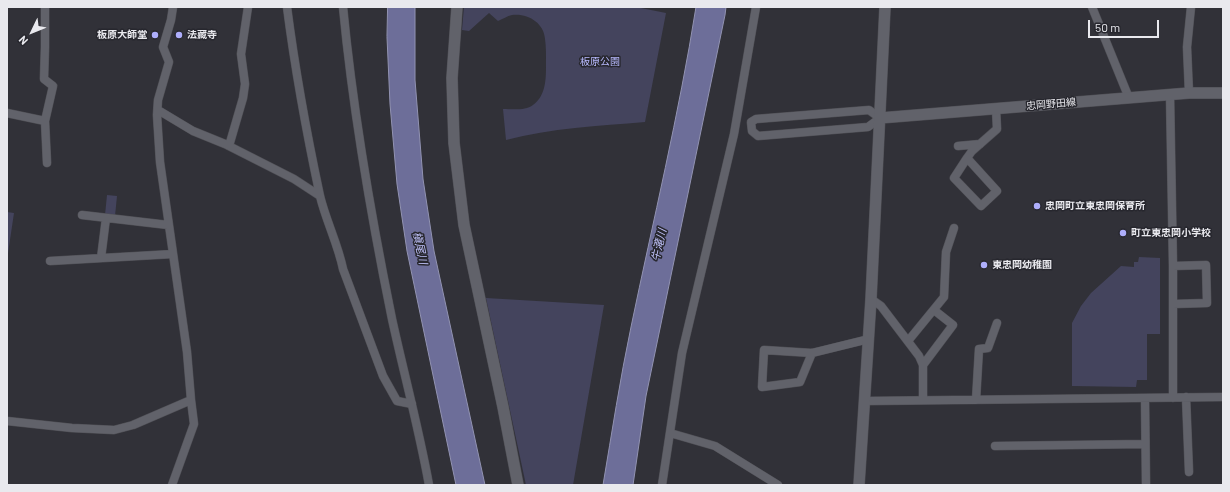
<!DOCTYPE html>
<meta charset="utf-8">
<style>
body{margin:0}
#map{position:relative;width:1230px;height:492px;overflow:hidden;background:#313138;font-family:Barlow,sans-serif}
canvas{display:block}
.frame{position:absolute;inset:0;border:8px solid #e9e9ee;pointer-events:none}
.north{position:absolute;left:12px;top:12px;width:40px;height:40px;-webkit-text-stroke:3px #27272e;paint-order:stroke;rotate:227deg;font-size:11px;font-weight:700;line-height:16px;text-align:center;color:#e9e9ee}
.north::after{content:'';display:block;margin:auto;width:14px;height:18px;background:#e9e9ee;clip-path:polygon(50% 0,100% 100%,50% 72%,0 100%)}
.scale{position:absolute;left:1088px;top:20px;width:71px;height:18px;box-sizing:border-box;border:2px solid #e9e9ee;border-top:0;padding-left:5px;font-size:12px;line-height:14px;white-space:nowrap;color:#e9e9ee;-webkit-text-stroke:3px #27272e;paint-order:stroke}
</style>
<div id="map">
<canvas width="1230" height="492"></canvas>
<div class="frame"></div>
<div class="north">N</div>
<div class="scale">50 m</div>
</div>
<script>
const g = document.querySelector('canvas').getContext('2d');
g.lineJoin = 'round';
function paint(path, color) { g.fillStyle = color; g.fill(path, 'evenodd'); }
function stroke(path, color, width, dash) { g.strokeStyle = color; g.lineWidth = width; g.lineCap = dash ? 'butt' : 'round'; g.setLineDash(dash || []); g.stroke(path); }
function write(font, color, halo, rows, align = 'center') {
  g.font = font + ' Barlow,"Noto Sans JP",sans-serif'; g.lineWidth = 3; g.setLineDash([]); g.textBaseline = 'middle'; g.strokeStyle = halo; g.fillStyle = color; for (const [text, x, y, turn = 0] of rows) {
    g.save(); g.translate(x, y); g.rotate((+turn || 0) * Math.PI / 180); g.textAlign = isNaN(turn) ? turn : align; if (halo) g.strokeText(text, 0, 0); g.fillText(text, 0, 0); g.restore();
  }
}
paint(new Path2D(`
 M464,7H636L666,13L645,122C599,126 551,128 506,140L503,109C512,109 525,111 533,105C547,95 546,76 546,60C546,53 546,46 545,39C544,23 528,13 512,15C507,16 503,19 498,21L489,13L469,31L462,30Z
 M107,195L117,196L115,216L105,215Z
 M7,212L14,213L7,260Z
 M1139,257L1160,258V334H1147V380H1137L1136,387L1072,386V323L1081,306L1091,293L1121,266L1134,267V262H1138Z
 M486,298L604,305L573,485H526Z`), '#44445d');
const water = new Path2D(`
 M388,7H415V80L423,179L434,251L485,485H456L407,251L397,184L390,104L387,37Z
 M696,7H726L725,15L646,396L633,485H603C612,432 620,379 631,327C653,221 679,114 696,7Z`);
paint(water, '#6d6e99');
stroke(water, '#9293b2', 1);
const minor = new Path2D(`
 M45,7V47L44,79L53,86L45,121L47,163
 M287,7C295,69 307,135 320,196C326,221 338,244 343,269L383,376L397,401L412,404
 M343,7C353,112 371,216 392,319C404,374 419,429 429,485
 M1092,7L1129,98
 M1189,93L1187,47L1191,7
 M1170,94L1173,266V398
 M158,110L193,131L225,144L294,179L320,196
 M869,110L880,118L868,127L758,136L752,131L751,122L756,119Z
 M7,113L45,121
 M229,146L243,98L245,84L241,54L248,7
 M958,146L980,144
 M967,158L997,191L981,206L954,178Z
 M967,158L972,151L997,129L996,109
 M82,215L168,225
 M101,258L106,218
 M50,261L173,254
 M871,299L881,306L919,356L923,365V400
 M1173,304L1207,303L1206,265L1173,266
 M908,341L944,297L946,252L954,228
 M812,353L800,382L762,387L764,350L812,353L869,339
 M923,365L953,325L934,310
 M1186,397L1189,472
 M1145,398L1146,485
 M976,400L979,349L988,348L997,323
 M865,401L1223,397
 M7,421L72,428L114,430L133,425L191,400L187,352L160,162L157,115L158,100L169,62L163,47L171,20L173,7
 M670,433L715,446L778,485
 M995,446L1145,444
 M172,485L194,424L191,400
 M662,485L682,353L734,134L756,7`);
const tertiary = new Path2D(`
 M457,7L452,78L454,143L464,225L503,407L518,485
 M880,118L1189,93H1223
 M859,485L871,299L885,7`);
stroke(minor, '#4f4f55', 9);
stroke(tertiary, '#4f4f55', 12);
stroke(minor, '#61626a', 8);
stroke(tertiary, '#61626a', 11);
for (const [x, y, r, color] of [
 [155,35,4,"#aeaefb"],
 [179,35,4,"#aeaefb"],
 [1037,206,4,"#aeaefb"],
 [1123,233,4,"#aeaefb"],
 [984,265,4,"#aeaefb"]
]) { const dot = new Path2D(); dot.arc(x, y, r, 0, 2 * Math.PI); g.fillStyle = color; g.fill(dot); stroke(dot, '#27272e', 1.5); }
write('bold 10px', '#e9e9ee', '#27272e', [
 ["板原大師堂",147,35,"right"],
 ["法藏寺",187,35],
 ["忠岡町立東忠岡保育所",1045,206],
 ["町立東忠岡小学校",1131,233],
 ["東忠岡幼稚園",992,265]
], 'left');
write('10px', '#b7b9fe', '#27272e', [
 ["板原公園",600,62]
]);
write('10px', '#e9e9ee', '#27272e', [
 ["忠岡野田線",1051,104,-5]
]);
write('italic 11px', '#c1c3fb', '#27272e', [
 ["牛滝川",659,245,-77],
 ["槇尾川",420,248,78]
]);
</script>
